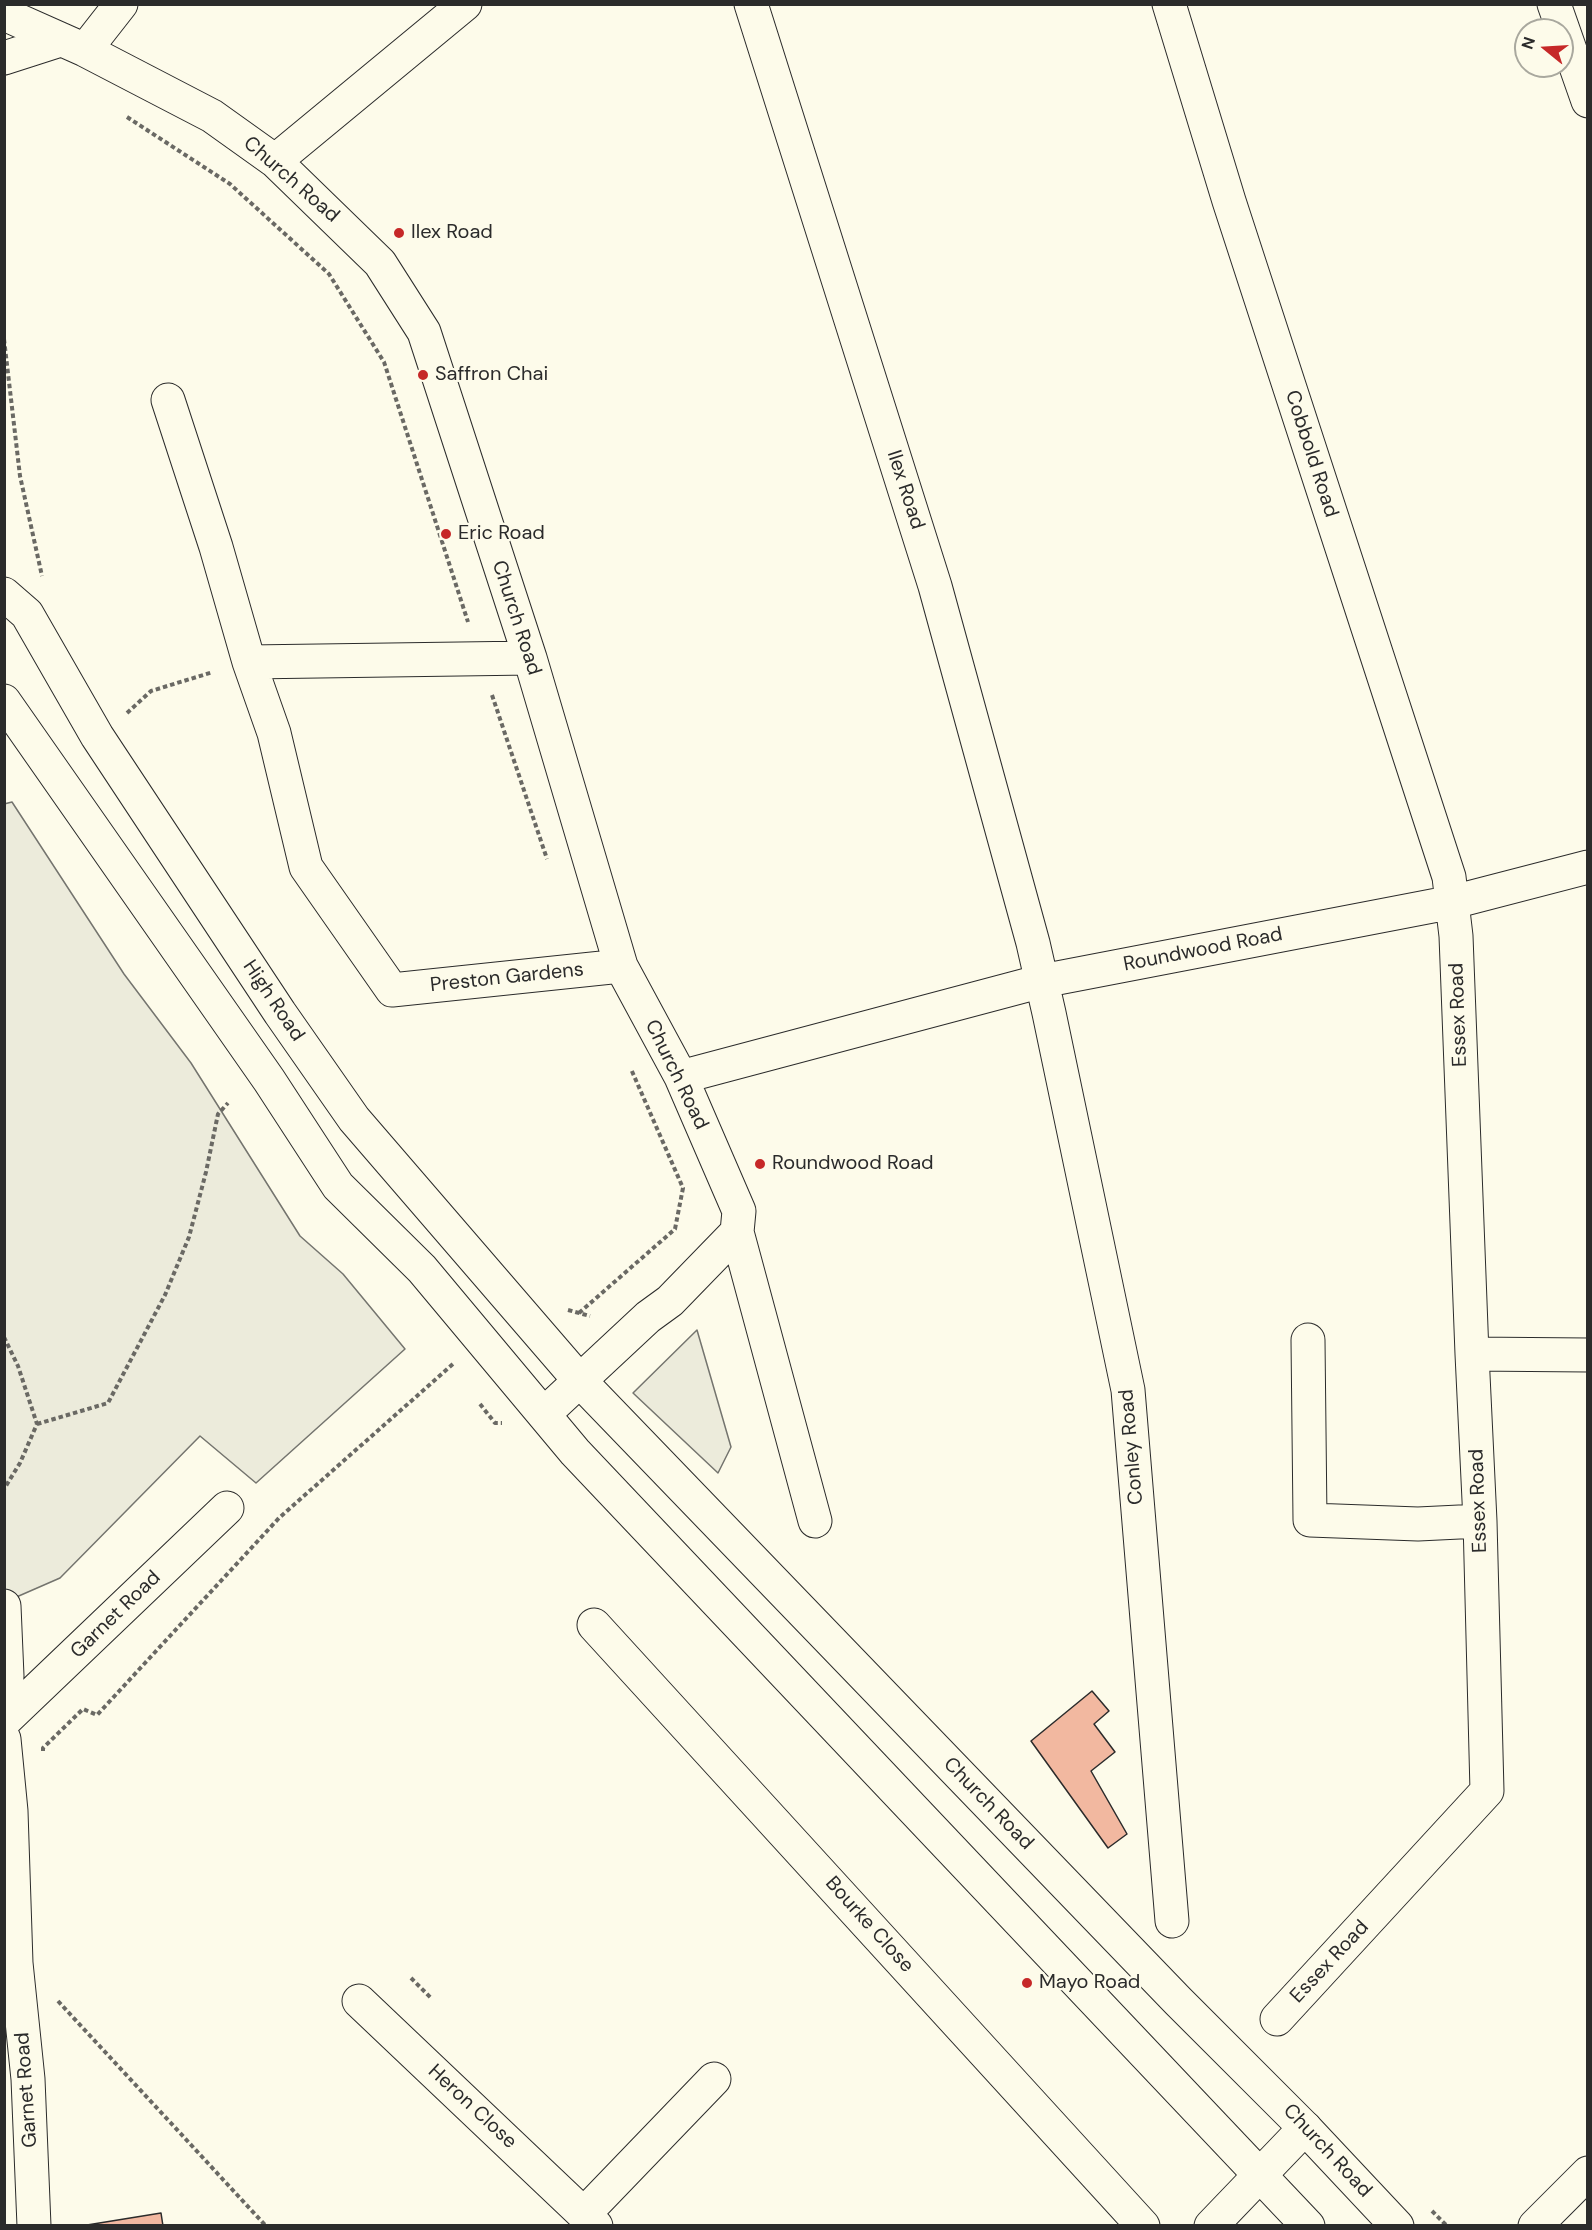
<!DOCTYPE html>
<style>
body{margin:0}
#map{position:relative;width:1592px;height:2230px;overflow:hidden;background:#fdfbea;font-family:"DM Sans",sans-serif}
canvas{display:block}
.frame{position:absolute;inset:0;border:6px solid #2b2b2b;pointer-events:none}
.north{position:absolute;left:1514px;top:18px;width:60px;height:60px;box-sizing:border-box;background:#fdfbea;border:2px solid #a9a89e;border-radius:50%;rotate:288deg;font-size:16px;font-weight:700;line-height:24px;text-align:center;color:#2b2b2b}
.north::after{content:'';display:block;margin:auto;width:21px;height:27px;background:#c62828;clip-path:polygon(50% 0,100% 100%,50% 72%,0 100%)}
</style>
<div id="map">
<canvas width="1592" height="2230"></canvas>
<div class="frame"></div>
<div class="north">N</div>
</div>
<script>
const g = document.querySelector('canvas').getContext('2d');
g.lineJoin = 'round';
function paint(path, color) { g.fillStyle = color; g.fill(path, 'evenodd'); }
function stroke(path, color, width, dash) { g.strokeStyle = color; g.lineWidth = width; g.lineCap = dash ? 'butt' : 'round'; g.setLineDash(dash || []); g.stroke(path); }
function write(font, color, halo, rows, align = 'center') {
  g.font = font + ' "DM Sans",sans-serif'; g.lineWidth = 4.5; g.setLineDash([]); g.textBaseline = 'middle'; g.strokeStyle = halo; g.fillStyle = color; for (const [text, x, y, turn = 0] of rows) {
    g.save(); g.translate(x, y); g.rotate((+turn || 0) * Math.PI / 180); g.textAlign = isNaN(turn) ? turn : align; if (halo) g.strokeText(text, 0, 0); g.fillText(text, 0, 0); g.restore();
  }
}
const green = new Path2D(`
 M12,802L124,974L191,1063L300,1236L343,1274L405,1349L256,1483L200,1436L60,1578L5,1602L4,804Z
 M697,1330L731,1447L718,1473L633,1393Z`);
paint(green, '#ecebdb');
stroke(green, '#74746e', 1.5);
const building = new Path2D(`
 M1092,1691L1109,1711L1094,1724L1115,1752L1091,1771L1127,1834L1108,1848L1031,1741Z
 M161,2213L163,2226H87V2225Z`);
paint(building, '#f2b8a0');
stroke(building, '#2b2b2b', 1.5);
const minor = new Path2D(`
 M751,4L935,586L1033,943L1049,1013L1128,1390L1172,1921
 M1169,4L1229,201L1449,877L1456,936L1472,1354L1480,1521L1487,1791L1277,2019
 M1554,4L1588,101
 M4,14L85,50L212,116L275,161L380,263L424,332L530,658L621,966L681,1077L739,1211L737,1232L670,1301L648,1317L544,1414
 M85,50L121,4
 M4,58L60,40
 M275,161L465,4
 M168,400L216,547L249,662L274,733L306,867L392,990L621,966
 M249,662L530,658
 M681,1077L1042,981L1453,902L1588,867
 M737,1232L815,1521
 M1308,1340L1310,1520L1418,1524L1480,1521
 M1472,1354L1588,1355
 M4,1606L7,1676L4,1705
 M594,1625L1143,2226
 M4,1721L227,1508
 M4,1739L11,1811L16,1963L28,2079L34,2226
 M359,2001L596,2226
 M585,2213L714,2079
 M1211,2226L1305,2128
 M1535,2226L1588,2173`);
const major = new Path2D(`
 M4,594L27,614L97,736L280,1013L354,1119L580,1381L1178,2001L1305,2128L1397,2226
 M4,701L269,1080L338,1186L422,1269L575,1452L1308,2226`);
stroke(minor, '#2b2b2b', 35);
stroke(major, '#2b2b2b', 35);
stroke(new Path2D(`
 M127,117L230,184L329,274L384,362L468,622
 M4,339L20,476L42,576
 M492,695L547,859
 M127,713L151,691L213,672
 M568,1310L590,1316
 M579,1313L675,1229L683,1188L631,1069
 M4,1337L18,1366L37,1424L20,1463L4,1489
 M480,1404L495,1423H502
 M37,1424L108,1403L165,1295L189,1237L206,1172L218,1114L228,1103
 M43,1751V1748L83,1709L97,1715L279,1518L453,1364
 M411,1978L431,1998
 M58,2001L266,2226
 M1432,2211L1447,2226`), '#6a6964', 4, [4.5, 3]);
stroke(minor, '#fdfbea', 33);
stroke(major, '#fdfbea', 33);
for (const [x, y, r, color] of [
 [399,233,6,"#c62828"],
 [423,375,6,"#c62828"],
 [446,534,6,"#c62828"],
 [760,1164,6,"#c62828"],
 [1027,1983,6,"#c62828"]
]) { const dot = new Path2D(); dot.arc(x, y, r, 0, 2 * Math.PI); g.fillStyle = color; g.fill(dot); stroke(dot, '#fdfbea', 2); }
write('20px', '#2b2b2b', '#fdfbea', [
 ["Church Road",291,180,41],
 ["Cobbold Road",1311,454,72],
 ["Ilex Road",905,490,72],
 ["Church Road",516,618,72],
 ["Roundwood Road",1203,950,-11],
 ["Preston Gardens",507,978,-6],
 ["High Road",273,1001,56],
 ["Essex Road",1459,1015,-92],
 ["Church Road",676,1075,64],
 ["Conley Road",1132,1447,-95],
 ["Essex Road",1479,1501,-92],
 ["Garnet Road",116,1615,-44],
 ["Church Road",988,1804,46],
 ["Bourke Close",869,1925,48],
 ["Essex Road",1330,1962,-47],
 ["Garnet Road",27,2090,-94],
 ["Heron Close",472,2107,43],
 ["Church Road",1327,2151,47]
]);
write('20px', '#2b2b2b', '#fdfbea', [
 ["Ilex Road",411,233],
 ["Saffron Chai",435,375],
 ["Eric Road",458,534],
 ["Roundwood Road",772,1164],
 ["Mayo Road",1039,1983]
], 'left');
</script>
